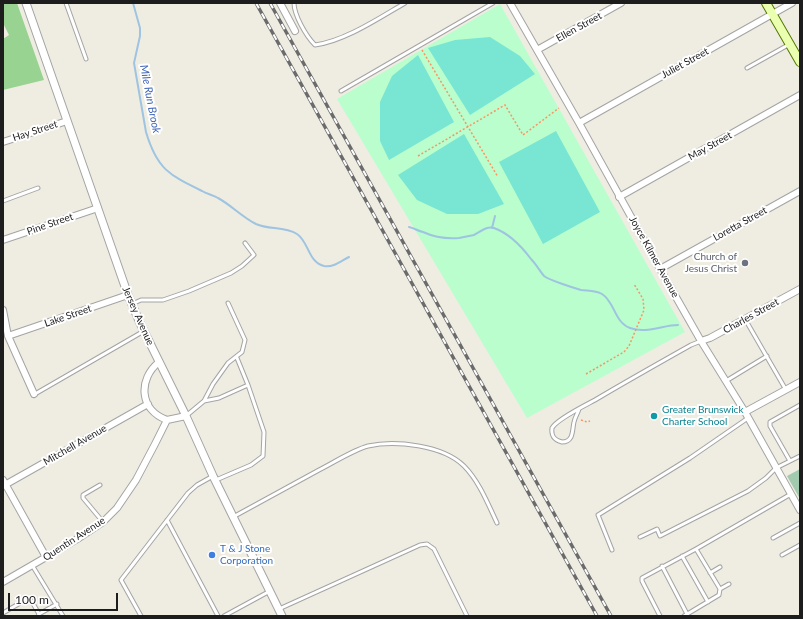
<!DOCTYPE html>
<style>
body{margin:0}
#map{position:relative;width:803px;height:619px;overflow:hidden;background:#efede2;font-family:Lato,sans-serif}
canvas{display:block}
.frame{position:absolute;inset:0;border:4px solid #1d1d1d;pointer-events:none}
.scale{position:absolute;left:8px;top:593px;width:110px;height:18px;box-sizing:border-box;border:2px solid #1d1d1d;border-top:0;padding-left:5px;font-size:12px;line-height:14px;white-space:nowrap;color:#1d1d1d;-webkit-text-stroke:3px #fff;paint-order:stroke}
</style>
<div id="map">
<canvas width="803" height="619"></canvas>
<div class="frame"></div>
<div class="scale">100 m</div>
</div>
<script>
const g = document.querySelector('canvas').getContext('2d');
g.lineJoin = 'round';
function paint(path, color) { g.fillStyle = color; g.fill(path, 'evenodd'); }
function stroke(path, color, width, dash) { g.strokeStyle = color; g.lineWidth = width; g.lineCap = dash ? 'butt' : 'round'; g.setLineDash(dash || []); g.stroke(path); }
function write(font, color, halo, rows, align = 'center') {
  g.font = font + ' Lato,sans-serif'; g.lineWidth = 4; g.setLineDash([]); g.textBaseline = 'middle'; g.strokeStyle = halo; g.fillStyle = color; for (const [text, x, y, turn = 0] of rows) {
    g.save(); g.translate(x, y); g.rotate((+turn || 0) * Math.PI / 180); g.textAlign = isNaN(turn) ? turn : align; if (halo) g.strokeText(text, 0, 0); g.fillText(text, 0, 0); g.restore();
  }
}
paint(new Path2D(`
 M3,3H17L44,80L3,90V39L9,35L3,23Z`), '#99d392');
paint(new Path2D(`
 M800,469V499L787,476Z`), '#a1caaf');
paint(new Path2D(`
 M500,4L685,332L527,418L337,99Z`), '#bafecd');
paint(new Path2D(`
 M490,37L520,56L535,74L470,115L428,48L455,40Z
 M418,55L454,122L389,160L380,141V102L392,76Z
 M556,131L600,212L543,244L499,162Z
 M464,134L504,204L478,214H447L417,200L398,175Z`), '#78e6d2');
stroke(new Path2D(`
 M133,3L140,28V36L134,63L146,132C157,169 169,175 202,191C207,194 213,195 218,198C231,205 242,217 256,224C269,230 284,226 297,234C309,242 308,262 324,266C333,268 341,261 349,257
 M409,227C414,228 418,231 423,232C434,237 447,239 459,238C464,237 469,236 474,235C480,232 486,226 494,228C508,233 522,247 531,259C536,264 539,270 544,276C549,280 574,288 581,290C588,291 595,290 602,294C615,302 614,322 630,328C646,334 663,325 678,325
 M492,228L495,216`), '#9ec4e1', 2);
const service = new Path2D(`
 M66,3L86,59
 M294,3C294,15 306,36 315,45C345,41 379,18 405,3
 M747,68L788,45
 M341,91L493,3
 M3,201L38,188
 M132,304L141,300H163L189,291L231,273L242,266L254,255L245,243
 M745,319L786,390
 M237,358L248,385
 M726,381L767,356
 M35,394L144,331
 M204,401L213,384L228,363L242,352L245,340L228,303
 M800,405L770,422V426L790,461L800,456
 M579,409C578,413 575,417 574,422C572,430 574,442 562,442C554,440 551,436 552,428C557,419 584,406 595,400C627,381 659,363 691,345L701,341
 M186,416L204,401L219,398L248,385L264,432L263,456L251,465L216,480
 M100,485L83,495V498L103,522
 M233,517C262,501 290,486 319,470C333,463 353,450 368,446C395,440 443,445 464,466C479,481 488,504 497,523
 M167,520L218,616
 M640,537L657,529L660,536L748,491L766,478L776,468L790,461
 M773,538L800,523
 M612,550L598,515L690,458L748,418
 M782,555L800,545
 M682,556L708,602
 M32,565L63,616
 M662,566L687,614
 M710,573L720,567
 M720,589L729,584
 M279,609L420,545L427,544L434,549L467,616
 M3,613L27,599L31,600L39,614
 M38,616L39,614L57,604
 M141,616L121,580L188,493L197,485L213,476
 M224,616L270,591
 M660,616L642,581V578L696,549L791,494
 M684,616L719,595L720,589L696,549`);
const minor = new Path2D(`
 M280,3L295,31
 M510,3L579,123L660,269L701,341L745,412L800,510
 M537,50L621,3
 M579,123L792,3
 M3,142L67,121
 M619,197L800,95
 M3,240L98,208
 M660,269L800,191
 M3,310L8,336L34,394
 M8,336L128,295
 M701,341L710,338L800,289
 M159,362C138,379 139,410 167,420L186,416
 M745,412L800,382
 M3,480L46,557
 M3,486L148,404
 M3,582L79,538L103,522L117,508L136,480L155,444L167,420`);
const tertiary = new Path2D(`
 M26,3L128,295L140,323L186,416L213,476L282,616`);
const secondary = new Path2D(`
 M766,3L800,62`);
stroke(service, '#a4a4a4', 5);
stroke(minor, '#a4a4a4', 8);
stroke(tertiary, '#a4a4a4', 9);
stroke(secondary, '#537800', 10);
stroke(new Path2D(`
 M422,50L498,177
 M418,156L505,105L523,135L559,108
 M586,374L624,352L629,346L644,310L643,299L634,284
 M581,420L587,422L590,421`), '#ff9263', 1.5, [2, 2]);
stroke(service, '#fff', 3);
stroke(minor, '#fff', 6);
stroke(tertiary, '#fff', 7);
stroke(secondary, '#ebffb0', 8);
const rail = new Path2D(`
 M256,3L597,616
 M270,3L611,616`);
stroke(rail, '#6b6b6b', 3.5);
stroke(rail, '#fff', 2, [6]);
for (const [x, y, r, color] of [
 [745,263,4,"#6b7280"],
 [654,416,4,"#0f9aa8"],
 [212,555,4,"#3f7fe0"]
]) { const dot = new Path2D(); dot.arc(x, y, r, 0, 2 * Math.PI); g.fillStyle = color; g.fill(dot); stroke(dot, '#fff', 1.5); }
write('10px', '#1d1d1d', '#fff', [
 ["Ellen Street",579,27,-29],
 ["Juliet Street",685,63,-29],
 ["Hay Street",35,131,-18],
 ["May Street",710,146,-29],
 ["Pine Street",50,224,-19],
 ["Loretta Street",740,224,-29],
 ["Joyce Kilmer Avenue",654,257,61],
 ["Lake Street",68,316,-19],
 ["Jersey Avenue",138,316,66],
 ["Charles Street",751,316,-29],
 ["Mitchell Avenue",75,445,-30],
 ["Quentin Avenue",74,539,-33]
]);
write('10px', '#5b616d', '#fff', [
 ["Church of",737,257],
 ["Jesus Christ",737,269]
], 'right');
write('10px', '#0d838f', '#fff', [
 ["Greater Brunswick",662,410],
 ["Charter School",662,422]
], 'left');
write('10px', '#366cbe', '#fff', [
 ["T & J Stone",220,549],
 ["Corporation",220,561]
], 'left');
write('italic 11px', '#4164b5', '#fff', [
 ["Mile Run Brook",150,99,79]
]);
</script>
